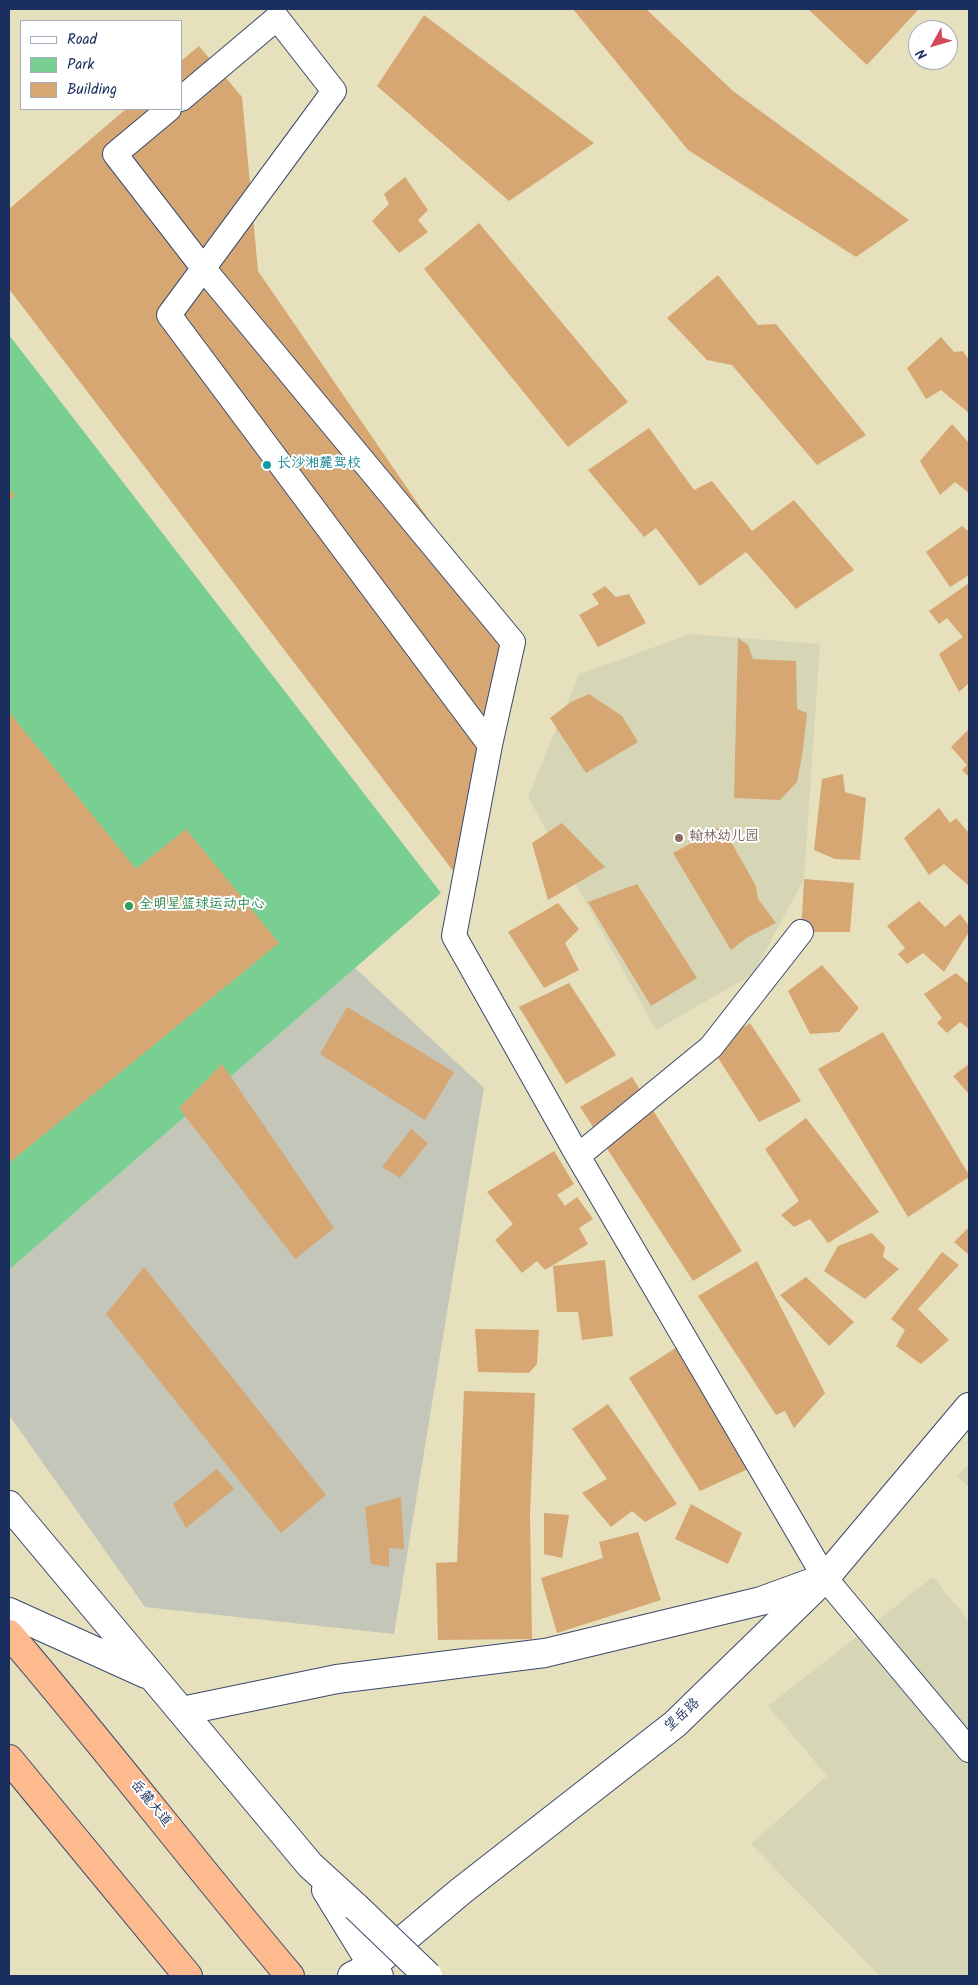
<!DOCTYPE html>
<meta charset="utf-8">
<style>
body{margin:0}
#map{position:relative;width:978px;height:1985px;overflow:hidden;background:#e6e0bc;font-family:Kalam,sans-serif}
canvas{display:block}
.frame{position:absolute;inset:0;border:10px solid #1b2f5e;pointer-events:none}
.legend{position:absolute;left:20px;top:20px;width:162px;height:90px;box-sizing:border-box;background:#fff;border:1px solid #a4acbf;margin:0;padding:6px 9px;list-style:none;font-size:15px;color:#1b2f5e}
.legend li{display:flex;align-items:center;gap:10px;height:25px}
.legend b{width:25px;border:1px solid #a4acbf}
.north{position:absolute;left:908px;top:20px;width:50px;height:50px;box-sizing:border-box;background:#fff;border:1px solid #a4acbf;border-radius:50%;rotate:231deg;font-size:14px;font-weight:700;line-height:20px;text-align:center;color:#1b2f5e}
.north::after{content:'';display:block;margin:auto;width:18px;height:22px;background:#d1495b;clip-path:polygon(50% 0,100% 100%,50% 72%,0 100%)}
</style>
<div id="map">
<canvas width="978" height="1985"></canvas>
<div class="frame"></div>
<ul class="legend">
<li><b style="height:6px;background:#fff"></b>Road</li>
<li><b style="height:14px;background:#79ce92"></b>Park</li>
<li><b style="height:14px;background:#d7a773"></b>Building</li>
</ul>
<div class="north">N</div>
</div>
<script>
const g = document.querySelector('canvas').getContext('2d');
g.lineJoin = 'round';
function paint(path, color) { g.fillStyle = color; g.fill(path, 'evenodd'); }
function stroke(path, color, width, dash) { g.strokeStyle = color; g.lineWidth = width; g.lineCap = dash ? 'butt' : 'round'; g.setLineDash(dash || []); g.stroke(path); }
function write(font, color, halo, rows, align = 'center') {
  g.font = font + ' Kalam,"LXGW WenKai TC",sans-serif'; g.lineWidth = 4; g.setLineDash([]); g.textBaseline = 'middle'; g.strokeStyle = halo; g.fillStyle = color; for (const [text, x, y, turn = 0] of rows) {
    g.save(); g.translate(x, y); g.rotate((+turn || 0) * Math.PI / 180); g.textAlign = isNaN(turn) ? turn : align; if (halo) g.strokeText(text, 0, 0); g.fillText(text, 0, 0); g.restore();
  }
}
paint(new Path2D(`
 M691,634L820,644L804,879L753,974L656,1030L528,797L579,674Z
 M969,1463V1487L957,1477Z
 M933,1577L969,1621V1976H880L751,1844L827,1776L768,1706Z`), '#d6d6b7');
paint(new Path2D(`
 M355,968L484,1088L394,1634L145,1607L9,1415V1270Z`), '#c3c6b9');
paint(new Path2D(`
 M9,335L441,893L9,1270Z`), '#79ce92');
paint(new Path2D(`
 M573,9H646L733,91L909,220L856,257L688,150Z
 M808,9H919L867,65Z
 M424,15L594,143L509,201L377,86Z
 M199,46L242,97L258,271L513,642L460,880L9,289V209L126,109H181V61Z
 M405,177L428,210L418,220L428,232L399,253L372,221L389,204L384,194Z
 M479,223L628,402L568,447L424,269Z
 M718,275L758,325L776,324L866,435L817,465L732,365L707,360L667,318Z
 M941,337L954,352L963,351L969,360V413L941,390L926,399L907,368Z
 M952,424L969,443V493L955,482L940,495L920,461Z
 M649,428L694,490L712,481L752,531L794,500L854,570L796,609L746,552L700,586L656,528L644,537L588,470Z
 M9,488L15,496L9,501Z
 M962,526L969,532V575L950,587L926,552Z
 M969,583V683L959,692L939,654L963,637L947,618L939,624L929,611Z
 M605,586L616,597L629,594L646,623L598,647L579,615L599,604L592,594Z
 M738,638L748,645L753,659L796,661L797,709L807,713L803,750L797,782L780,800L734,798Z
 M589,694L622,716L638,742L586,773L550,718L571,702Z
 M9,712L136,869L186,829L279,943L9,1163Z
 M969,729V777L962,770L967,765L951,747Z
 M843,774L845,792L866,798L860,860L835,859L814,850L822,779Z
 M939,808L950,823L956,818L969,833V886L944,864L929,875L904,838Z
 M562,823L605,867L548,900L532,843Z
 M722,826L756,886L758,899L776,923L748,937L731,950L673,853Z
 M804,879L854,883L850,932H801Z
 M637,884L697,978L651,1006L588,902Z
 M919,901L945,927L960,914L969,926V932L944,972L923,953L907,964L898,954L905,948L887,926Z
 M558,903L579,929L565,943L579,970L544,988L508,932Z
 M822,965L859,1008L839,1032L810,1034L788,991Z
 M956,973L969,984V1029L960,1022L947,1033L937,1023L942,1018L924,994Z
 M569,983L616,1055L566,1084L519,1007Z
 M347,1007L454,1072L425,1120L320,1054Z
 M750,1023L801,1101L759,1122L711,1047Z
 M883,1032L969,1175V1177L908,1217L818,1069Z
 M222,1064L334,1228L295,1259L179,1108Z
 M969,1064V1094L953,1076Z
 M632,1077L742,1251L693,1281L580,1107Z
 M806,1118L879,1212L828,1243L810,1219L794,1227L781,1215L799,1201L765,1149Z
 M411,1129L428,1143L400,1178L382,1167Z
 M554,1151L574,1184L557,1195L565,1206L577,1197L593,1219L579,1228L588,1244L545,1270L537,1261L522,1273L495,1240L513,1224L487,1192Z
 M969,1227V1255L954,1242Z
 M872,1233L885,1247L883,1257L899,1269L865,1299L824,1271L838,1246Z
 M942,1252L959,1265L918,1309L949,1340L921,1364L896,1346L905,1330L891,1319Z
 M605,1260L613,1336L582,1340L578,1312H557L553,1266Z
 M757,1261L825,1393L794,1428L785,1411L776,1415L698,1296Z
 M144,1267L326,1495L281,1533L106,1314Z
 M806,1277L854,1322L829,1346L780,1295Z
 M475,1329L539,1330L537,1364L529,1373L478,1372Z
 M677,1347L757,1465L700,1491L629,1378Z
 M464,1391L535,1393L530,1513L532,1639L438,1640L436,1563L457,1562Z
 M608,1404L677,1504L645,1522L632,1511L611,1527L582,1493L607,1479L572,1429Z
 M217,1469L234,1489L186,1528L173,1504Z
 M401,1497L404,1549L389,1548V1567L371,1564L365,1507Z
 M691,1504L742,1533L728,1564L675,1539Z
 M544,1513L569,1515L562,1558L544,1554Z
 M638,1532L661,1600L557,1633L541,1578L603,1558L599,1542Z`), '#d7a773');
const minor = new Path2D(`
 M181,99L277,18L334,91L169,315L490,745
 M169,109L115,154L204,269L513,642L490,745L454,936L578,1156
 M801,932L711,1047L578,1156L825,1578L969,1750`);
const tertiary = new Path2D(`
 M9,1505L310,1865L356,1907
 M9,1612L146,1674
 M182,1711L337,1679L545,1653L761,1601L816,1581
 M326,1890L379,1976
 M352,1976L372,1966L461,1891L675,1724L825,1578L969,1407`);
const trunk = new Path2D(`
 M9,1634C105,1746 195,1864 290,1976
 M9,1759L188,1976`);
stroke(minor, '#394a6c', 26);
stroke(tertiary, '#394a6c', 30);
stroke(trunk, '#394a6c', 30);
stroke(minor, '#fff', 24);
stroke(tertiary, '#fff', 28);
stroke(trunk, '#fcba8e', 28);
const tertiaryBridge = new Path2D(`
 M356,1907L428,1976`);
stroke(tertiaryBridge, '#394a6c', 30, []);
stroke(tertiaryBridge, '#fff', 28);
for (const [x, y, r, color] of [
 [267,465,5,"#0f9aa8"],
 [679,838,5,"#8d6e63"],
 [129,906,5,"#2e9e5b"]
]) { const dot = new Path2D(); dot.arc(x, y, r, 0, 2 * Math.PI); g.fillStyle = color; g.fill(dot); stroke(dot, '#fff', 2); }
write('14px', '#0d838f', '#fff', [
 ["长沙湘麓驾校",277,465]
], 'left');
write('14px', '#785e54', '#fff', [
 ["翰林幼儿园",689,838]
], 'left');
write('14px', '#27864d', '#fff', [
 ["全明星篮球运动中心",139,906]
], 'left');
write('14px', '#1b2f5e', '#fff', [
 ["望岳路",683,1716,-42],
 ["岳麓大道",150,1804,51]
]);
</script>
